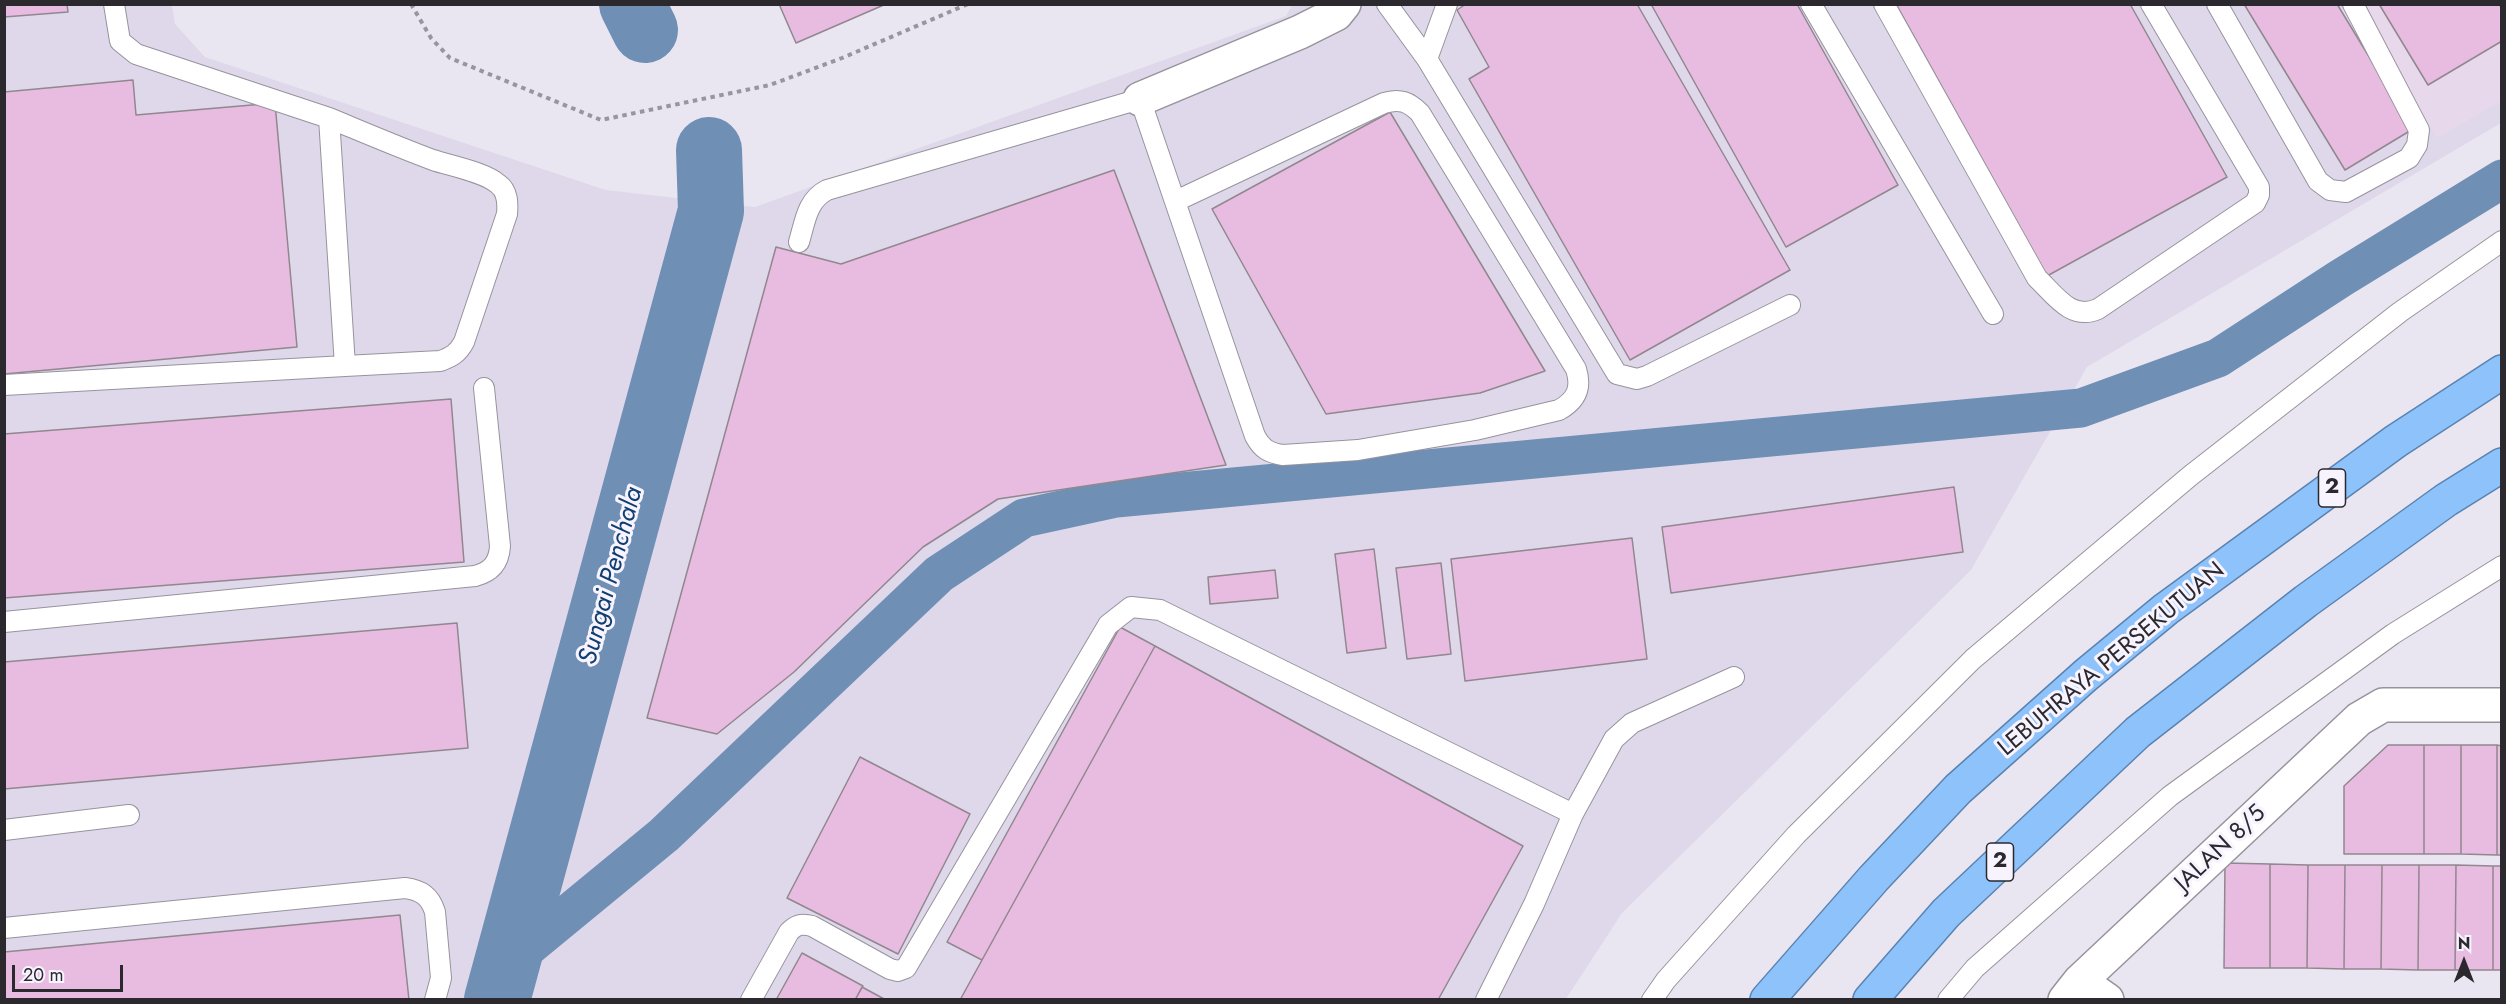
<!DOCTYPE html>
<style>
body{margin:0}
#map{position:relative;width:2506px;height:1004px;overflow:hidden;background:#eae6f1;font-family:Jost,sans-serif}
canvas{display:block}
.frame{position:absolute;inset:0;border:6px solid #2b292e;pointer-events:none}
.north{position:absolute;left:2434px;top:932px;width:60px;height:60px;-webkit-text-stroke:4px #f7f3ff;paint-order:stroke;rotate:0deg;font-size:16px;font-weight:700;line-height:24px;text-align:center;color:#2b292e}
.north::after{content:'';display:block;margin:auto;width:21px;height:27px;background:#2b292e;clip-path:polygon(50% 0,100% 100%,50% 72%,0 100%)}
.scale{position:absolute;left:12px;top:965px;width:111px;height:27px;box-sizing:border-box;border:3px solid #2b292e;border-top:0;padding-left:8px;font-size:18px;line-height:21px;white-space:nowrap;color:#2b292e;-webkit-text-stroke:4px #f7f3ff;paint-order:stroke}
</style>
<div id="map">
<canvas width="2506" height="1004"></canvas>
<div class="frame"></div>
<div class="north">N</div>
<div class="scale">20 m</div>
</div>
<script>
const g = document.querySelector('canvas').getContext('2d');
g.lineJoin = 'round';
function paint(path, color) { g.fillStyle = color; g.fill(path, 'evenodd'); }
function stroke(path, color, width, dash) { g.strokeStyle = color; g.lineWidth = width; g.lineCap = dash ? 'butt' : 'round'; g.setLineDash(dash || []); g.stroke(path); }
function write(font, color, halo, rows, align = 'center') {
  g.font = font + ' Jost,sans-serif'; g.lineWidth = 6; g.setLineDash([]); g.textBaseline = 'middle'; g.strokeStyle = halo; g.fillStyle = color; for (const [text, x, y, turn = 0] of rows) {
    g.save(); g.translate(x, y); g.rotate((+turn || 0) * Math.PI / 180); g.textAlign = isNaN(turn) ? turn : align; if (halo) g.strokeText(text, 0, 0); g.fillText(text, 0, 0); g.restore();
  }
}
paint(new Path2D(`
 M5,5H172L175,24L205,57L606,190L755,207L1286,16L1292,5H2501V123L2087,367L1971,570L1622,913L1566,999L5,1000Z`), '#dfd8ea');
paint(new Path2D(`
 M2359,5H2501V101L2437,138Z`), '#e8d8eb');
stroke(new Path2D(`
 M506,965L664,835L939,574L1024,518L1116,498L2081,408L2218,358L2341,278L2502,179`), '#6f8fb5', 39);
stroke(new Path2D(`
 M632,4L645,30
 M497,1000L711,211L709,150`), '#6f8fb5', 66);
const building = new Path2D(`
 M4,4H67L68,12L4,17Z
 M779,4H886L796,43Z
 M1466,4H1637L1790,270L1630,360L1469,79L1489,67L1457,10Z
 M1651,4H1797L1898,185L1786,247Z
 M1896,4H2130L2227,177L2047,276Z
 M2244,4H2337L2413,129L2345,170Z
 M2379,4H2499L2502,9V41L2428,85Z
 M133,80L136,115L275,103L297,347L4,374V92Z
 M1390,112L1545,371L1480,393L1326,414L1212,209Z
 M1114,170L1226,465L998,499L923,547L794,672L717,734L647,718L776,247L841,264Z
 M451,399L464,562L4,598V434Z
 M1954,487L1963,552L1671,593L1662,527Z
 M1632,538L1647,659L1465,681L1451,559Z
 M1374,549L1386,648L1347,653L1335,554Z
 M1441,563L1451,654L1407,659L1396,568Z
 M1275,570L1278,598L1210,604L1208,577Z
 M457,623L468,748L4,789V662Z
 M1120,627L1155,646L982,960L947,942Z
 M1155,646L1523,846L1438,1000H960Z
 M2388,745H2424V854H2344V786Z
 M2424,745H2461V854H2424Z
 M2461,745H2497V855L2461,854Z
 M2497,745L2502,746V855H2497Z
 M860,757L970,814L898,954L787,898Z
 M2225,863L2270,864V968H2224Z
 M2270,864L2308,865L2307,968H2270Z
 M2308,865H2345L2344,969L2307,968Z
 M2345,865H2382L2381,969H2344Z
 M2382,865H2419L2418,970L2381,969Z
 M2419,865H2456L2455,970H2418Z
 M2456,865L2493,866V970H2455Z
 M2493,866H2502V970H2493Z
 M400,915L409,1000H4V952Z
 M802,953L863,986L855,1000H776Z
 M862,987L886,1000H855Z`);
paint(building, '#e8bce0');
stroke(building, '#91878f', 1.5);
const service = new Path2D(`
 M1387,4L1427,59L1617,374L1637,379L1647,376L1790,305
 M1811,4L1993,314
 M1884,4L2037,278C2055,295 2071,321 2098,309L2255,203L2259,195V187L2151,4
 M2217,4L2318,181L2330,190L2346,192L2409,158L2417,145L2419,130L2353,4
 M1427,59L1447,4
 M329,118C363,132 398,147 433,160C451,166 484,172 498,184C508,191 508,203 507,214L464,342C458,353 452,357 440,361L345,366
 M799,242C805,222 807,200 827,190L1140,99L1255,436C1262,449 1269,453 1283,455L1358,450L1475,430L1559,410C1577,400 1582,388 1576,369L1420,113C1409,102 1400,98 1384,103L1176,201
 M4,385L345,366L329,118L136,54L120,41L114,4
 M4,622L475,576C491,572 499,563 500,546L484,388
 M1573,814L1614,739L1632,723L1734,677
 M4,830L129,815
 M4,928L405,888C421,890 430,896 435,912L441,978L435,1000
 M751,1000L789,932C796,925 801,923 812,926L890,969L898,971L906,968L1108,625L1131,607L1160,610L1573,814L1534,904L1486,1000
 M1652,1000L1666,980L1796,835L1973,659L2190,476L2400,312L2502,241
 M1948,1000L1975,968L2170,796L2393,634L2502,566`);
const minor = new Path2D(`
 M1140,99L1300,32L1336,14L1344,4
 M2080,981L2107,1000
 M2065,1000L2080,981L2359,719L2383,705H2502`);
const trunk = new Path2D(`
 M1767,1000L1874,878L1958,789L2086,675L2166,609L2396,441L2502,372
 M1870,1000L1946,913L2138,732L2306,601L2446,500L2502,465`);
stroke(service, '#97939d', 22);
stroke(minor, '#97939d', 36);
stroke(trunk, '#5983b1', 36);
stroke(new Path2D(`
 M411,4L431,38L450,58L601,120L770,85L842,58L968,4`), '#98959d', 4, [4.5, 4.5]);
stroke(service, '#fff', 20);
stroke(minor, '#fff', 33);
stroke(trunk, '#8ec2fa', 33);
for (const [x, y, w] of [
 [2332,488,27],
 [2000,862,27]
]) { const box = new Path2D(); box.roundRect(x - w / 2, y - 19, w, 38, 4.5); g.fillStyle = '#f7f3ff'; g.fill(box); stroke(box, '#2b292e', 1.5); }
write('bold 22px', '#2b292e', null, [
 ["2",2332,488],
 ["2",2000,862]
]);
write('24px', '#2b292e', '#f7f3ff', [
 ["LEBUHRAYA PERSEKUTUAN",2112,660,-40],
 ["JALAN 8/5",2221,849,-43]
]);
write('italic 26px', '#0f3e70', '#f7f3ff', [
 ["Sungai Penchala",612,576,-75]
]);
</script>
